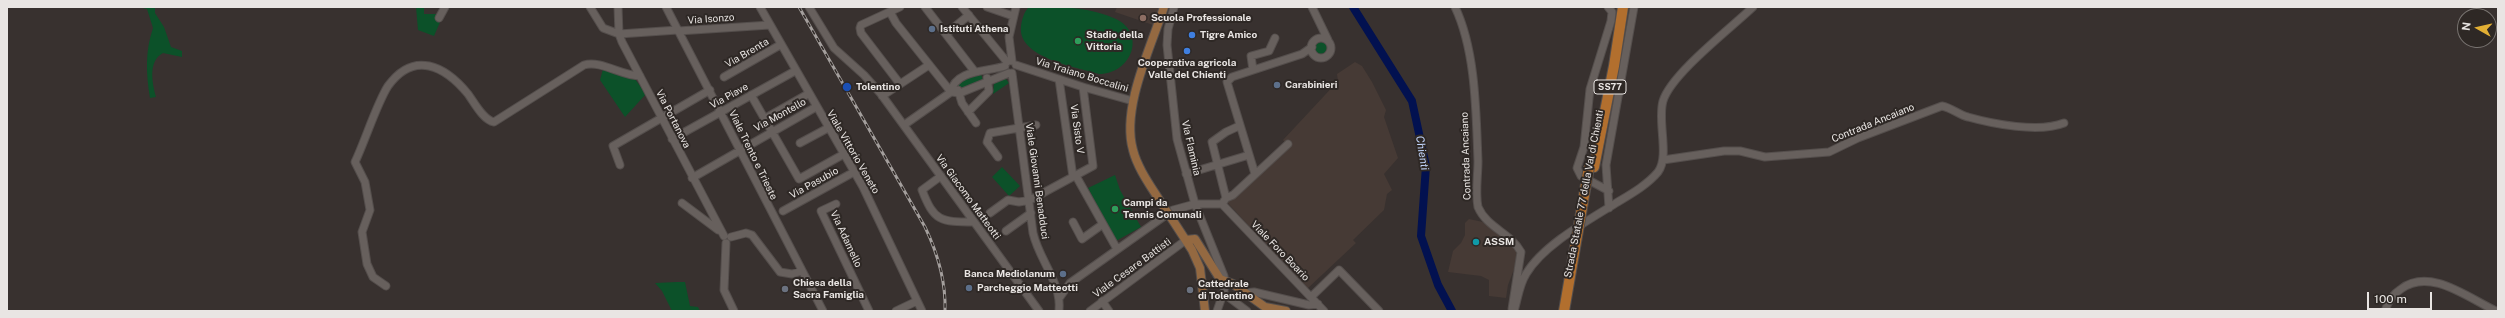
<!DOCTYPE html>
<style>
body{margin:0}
#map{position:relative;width:2505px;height:318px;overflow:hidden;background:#38312f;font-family:"Public Sans",sans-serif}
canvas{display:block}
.frame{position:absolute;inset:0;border:8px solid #e9e5e3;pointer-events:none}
.north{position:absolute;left:2457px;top:8px;width:40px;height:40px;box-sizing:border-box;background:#2e2825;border:1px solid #797471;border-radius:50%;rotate:278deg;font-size:11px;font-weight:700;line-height:16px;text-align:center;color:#e9e5e3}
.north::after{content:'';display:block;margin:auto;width:14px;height:18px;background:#e2af34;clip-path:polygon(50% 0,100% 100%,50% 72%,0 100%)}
.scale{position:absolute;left:2367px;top:292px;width:65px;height:18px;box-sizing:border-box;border:2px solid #e9e5e3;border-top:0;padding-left:5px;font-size:12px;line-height:14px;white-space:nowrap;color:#e9e5e3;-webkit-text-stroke:3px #2e2825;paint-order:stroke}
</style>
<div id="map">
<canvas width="2505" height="318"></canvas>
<div class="frame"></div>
<div class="north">N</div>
<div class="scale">100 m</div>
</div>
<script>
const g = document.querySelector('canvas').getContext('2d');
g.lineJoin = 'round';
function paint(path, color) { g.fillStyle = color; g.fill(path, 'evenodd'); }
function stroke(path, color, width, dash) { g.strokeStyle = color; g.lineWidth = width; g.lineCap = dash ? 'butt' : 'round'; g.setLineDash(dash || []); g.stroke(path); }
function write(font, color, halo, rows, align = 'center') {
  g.font = font + ' "Public Sans",sans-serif'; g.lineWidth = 4; g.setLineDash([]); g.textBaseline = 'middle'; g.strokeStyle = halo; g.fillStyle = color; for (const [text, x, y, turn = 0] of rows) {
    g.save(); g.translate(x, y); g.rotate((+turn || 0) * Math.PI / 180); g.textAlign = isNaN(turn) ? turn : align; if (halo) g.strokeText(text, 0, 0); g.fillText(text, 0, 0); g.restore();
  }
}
paint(new Path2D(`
 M1117,7H1160L1153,25L1115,12Z
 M1355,62L1362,66L1372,82L1386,110L1384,117L1398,158L1384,174L1392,190L1387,194L1384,210L1353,240L1356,243L1307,289L1226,201L1285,143L1283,140L1338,81L1337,74Z
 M1469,219L1483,222L1514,245L1519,256L1508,285L1506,298L1489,296V280L1481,276L1448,272L1453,251L1461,243L1465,235V223Z`), '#463a35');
paint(new Path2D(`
 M139,7H155V13L164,27L171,47L182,51V57L163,53C148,61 152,82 156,97L150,98C146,74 145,51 153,28L147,9Z
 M416,7H424V14H438L441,20L434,36L418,30Z
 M1029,7C1059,7 1088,6 1116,19C1147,34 1131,74 1099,74C1077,67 1017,58 1021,26C1022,19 1024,12 1029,7Z
 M1315 48a6 6 0 1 1 12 0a6 6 0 1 1-12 0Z
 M603,69L635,79L646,94L625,117L600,80Z
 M981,74L983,80L962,89L958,85L966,77Z
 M1006,79L1009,83L993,94L994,83Z
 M1002,167L1020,186L1009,196L992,177Z
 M1115,175L1120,190L1141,227L1116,241L1088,188Z
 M677,282H685L690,306L698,307L700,311H672L662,291L655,283Z`), '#0c5129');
stroke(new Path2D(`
 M1353,7L1412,101L1426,166L1421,236L1438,285L1452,311`), '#021150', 8);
const minor = new Path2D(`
 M590,7L603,28L619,34L678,30
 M618,7L619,34L622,42L724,236
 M666,7L823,311
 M760,7L863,187L922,311
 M809,7L834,48L864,75L881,94L1039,311
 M925,7L975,72
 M962,7L1007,62
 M987,7L1013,16
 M1174,7L1168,29L1167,45L1177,139L1195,204L1224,276L1225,287
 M1312,7L1328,40
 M1455,7C1476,51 1476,113 1478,161C1478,176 1475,192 1478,207C1487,228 1511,233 1521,252L1512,309
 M1608,7L1612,12L1611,21L1590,89L1584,147L1577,168L1581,176L1609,191
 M890,12L896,23L951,92
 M439,18L445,7
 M678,31L770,25
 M946,34L969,15
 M1311 48a10 10 0 1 1 20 0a10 10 0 1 1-20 0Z
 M1012,61L1009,37L1016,7
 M1016,65L1083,87L1133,101
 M1253,70L1251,56L1269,51L1275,38
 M1012,73L1033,233C1039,260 1062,283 1059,311
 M724,77L780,45
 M1059,79L1073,177
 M900,84L861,33L860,28L861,25L900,7
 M958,90L962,103L976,123
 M951,92L960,93L1009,73
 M751,95L799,179L844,154
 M882,96L929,65
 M968,112L989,91L987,78
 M764,119L808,94
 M904,125L951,92C955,69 988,72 1005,66
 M672,139L795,71
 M800,143L828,128
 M998,157L987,142L990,133L1036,125
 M1663,160L1724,151H1740L1765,157L1829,152L1858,138L1942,106C1952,108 1959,115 1968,117C1993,124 2039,133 2064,123
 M620,165L613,146L710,90
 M1186,174L1249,155
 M1255,174L1227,82L1232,77L1302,54L1312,47
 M941,176L922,190C934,221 940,222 974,222
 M1076,176L1117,249
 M692,178L816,107
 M1226,198L1212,142L1226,132L1239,126
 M682,203L718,230
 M836,204L821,211L869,311
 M1222,204L1324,311
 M1222,204L1226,198L1233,195L1288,144
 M1609,208L1606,165L1634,7
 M783,211L854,172
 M990,213L1008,200L1019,202L1030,200L1093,166L1083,87
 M1073,222L1082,239L1103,224
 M1006,231L1031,213
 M731,237L746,233L752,235L780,272L792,274L802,271
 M726,243L724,290L734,311
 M386,286L373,277L367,264L362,232L370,210L365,182L355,162C365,141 377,103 388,86C414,50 445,66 468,94C474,102 483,120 494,122L584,65C601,60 622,76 640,76
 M1223,293L1247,311
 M1245,293L1254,292L1309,305L1318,304
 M1060,297L1070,283L1173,210L1195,204H1222
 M1311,297L1339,270L1379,311
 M1102,301L1109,311
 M896,311L917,301
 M1090,311L1186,240
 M1217,311L1224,291
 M1514,311C1518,298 1519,285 1526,274C1543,245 1589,220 1616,203C1631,194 1647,185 1658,172C1670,156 1657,121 1663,101C1671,74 1731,28 1753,7
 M2385,311C2388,301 2393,294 2401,289C2430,267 2468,298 2496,311`);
const major = new Path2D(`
 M1163,206C1153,189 1138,170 1133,150C1121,108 1151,47 1164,7
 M1170,216L1192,250L1200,268L1205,311
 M1186,240L1195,239L1220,279L1233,284L1265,307L1286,311`);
const highway = new Path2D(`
 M1594,167L1614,66L1623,7`);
stroke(minor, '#544e4c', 9);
stroke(major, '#544e4c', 10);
stroke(highway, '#544e4c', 12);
stroke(minor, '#67605d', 7);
stroke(major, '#946941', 8);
stroke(highway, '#b26f2e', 10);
const rail = new Path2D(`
 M799,7L925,227C938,254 946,281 945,311`);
stroke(rail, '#a49f9d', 3);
stroke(rail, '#2e2825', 1.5, [4.5]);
const majorBridge = new Path2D(`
 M1163,206L1170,216`);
const highwayBridge = new Path2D(`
 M1564,311L1589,167`);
stroke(majorBridge, '#544e4c', 10, []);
stroke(highwayBridge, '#544e4c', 12, []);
stroke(majorBridge, '#946941', 8);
stroke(highwayBridge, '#b26f2e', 10);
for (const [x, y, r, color] of [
 [1143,18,4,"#8d6e63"],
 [932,29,4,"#5c6f8a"],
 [1192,35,4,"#3f7fe0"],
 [1078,41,4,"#2e9e5b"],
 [1187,51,4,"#3f7fe0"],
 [1277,85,4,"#5c6f8a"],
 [847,87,5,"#1a4fb4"],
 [1115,209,4,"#2e9e5b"],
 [1476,242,4,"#0f9aa8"],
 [1063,274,4,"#5c6f8a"],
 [969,288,4,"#5c6f8a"],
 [785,289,4,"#6b7280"],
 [1190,290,4,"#6b7280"]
]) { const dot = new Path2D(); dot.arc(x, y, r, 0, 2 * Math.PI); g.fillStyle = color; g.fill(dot); stroke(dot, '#2e2825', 1.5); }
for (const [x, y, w] of [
 [1610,87,32]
]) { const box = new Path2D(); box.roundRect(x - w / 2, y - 7, w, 14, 3); g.fillStyle = '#2e2825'; g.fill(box); stroke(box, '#e9e5e3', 1); }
write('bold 9px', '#e9e5e3', null, [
 ["SS77",1610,87]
]);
write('bold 10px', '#e9e5e3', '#2e2825', [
 ["Scuola Professionale",1151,18],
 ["Istituti Athena",940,29],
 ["Stadio della",1086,35],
 ["Vittoria",1086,47],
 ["Tigre Amico",1200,35],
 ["Cooperativa agricola",1187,63,"center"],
 ["Valle del Chienti",1187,75,"center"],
 ["Carabinieri",1285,85],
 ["Tolentino",856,87],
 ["Campi da",1123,203],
 ["Tennis Comunali",1123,215],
 ["ASSM",1484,242],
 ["Banca Mediolanum",1055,274,"right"],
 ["Chiesa della",793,283],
 ["Sacra Famiglia",793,295],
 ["Cattedrale",1198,284],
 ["di Tolentino",1198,296],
 ["Parcheggio Matteotti",977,288]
], 'left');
write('10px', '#e9e5e3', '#2e2825', [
 ["Via Isonzo",711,19,-4],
 ["Via Brenta",747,53,-30],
 ["Via Traiano Boccalini",1082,75,17],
 ["Via Piave",729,96,-29],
 ["Via Montello",780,115,-29],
 ["Via Portanova",673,119,63],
 ["Contrada Ancaiano",1873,123,-22],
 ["Via Sisto V",1077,129,82],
 ["Via Flaminia",1191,148,77],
 ["Viale Vittorio Veneto",853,152,60],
 ["Viale Trento e Trieste",753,155,64],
 ["Contrada Ancaiano",1466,156,-92],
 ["Viale Giovanni Benadduci",1037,181,82],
 ["Via Pasubio",814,183,-29],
 ["Strada Statale 77 della Val di Chienti",1584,194,-79],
 ["Via Giacomo Matteotti",968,197,54],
 ["Via Adamello",846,239,65],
 ["Viale Foro Boario",1280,251,46],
 ["Viale Cesare Battisti",1132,268,-36]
]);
write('italic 11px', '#c3d6fd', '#2e2825', [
 ["Chienti",1422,153,81]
]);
</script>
